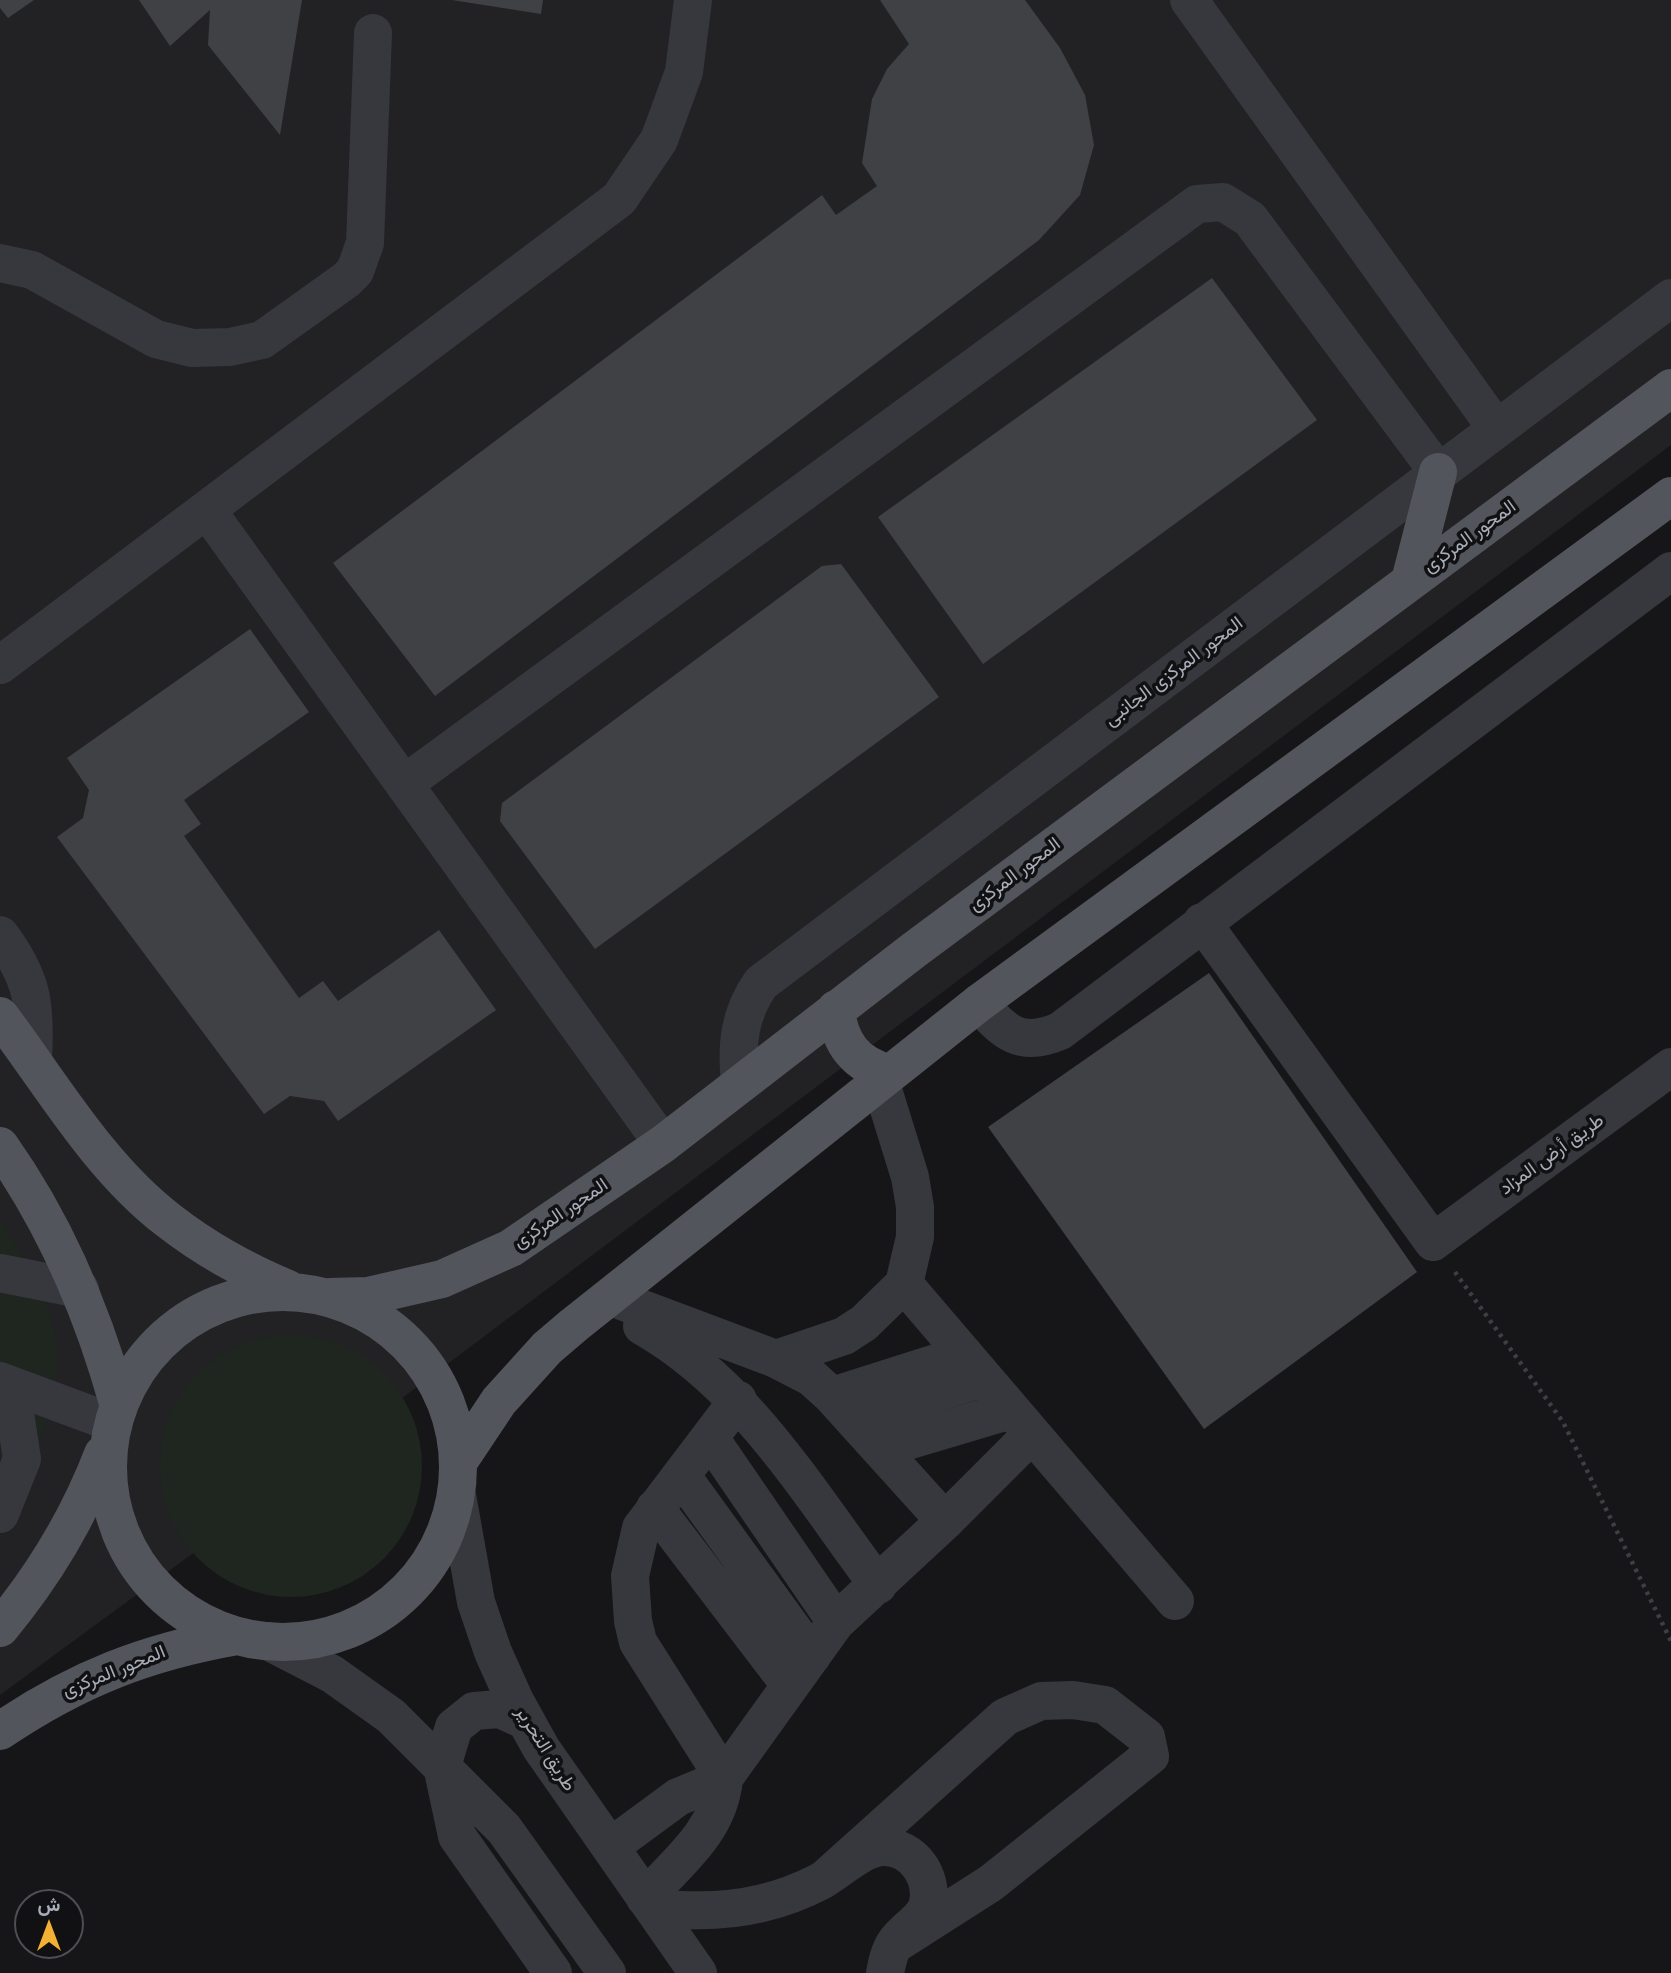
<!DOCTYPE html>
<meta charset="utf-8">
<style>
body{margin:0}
#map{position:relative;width:1671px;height:1973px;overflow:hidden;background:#161618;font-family:"Varela Round",Vazirmatn,sans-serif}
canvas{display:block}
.north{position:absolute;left:14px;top:1889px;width:70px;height:70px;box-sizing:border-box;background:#111113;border:2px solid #4d4f55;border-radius:50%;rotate:0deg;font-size:19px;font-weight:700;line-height:28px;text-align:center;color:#a8adb8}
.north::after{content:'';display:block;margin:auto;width:24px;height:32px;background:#f2b134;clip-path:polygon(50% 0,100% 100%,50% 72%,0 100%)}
</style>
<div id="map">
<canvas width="1671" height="1973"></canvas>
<div class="north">ش</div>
</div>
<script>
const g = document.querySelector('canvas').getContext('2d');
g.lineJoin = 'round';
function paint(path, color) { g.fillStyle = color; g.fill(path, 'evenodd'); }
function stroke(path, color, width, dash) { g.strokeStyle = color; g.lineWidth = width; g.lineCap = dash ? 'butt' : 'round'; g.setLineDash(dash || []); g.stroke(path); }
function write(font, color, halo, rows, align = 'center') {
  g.font = font + ' "Varela Round",Vazirmatn,sans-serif'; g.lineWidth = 7; g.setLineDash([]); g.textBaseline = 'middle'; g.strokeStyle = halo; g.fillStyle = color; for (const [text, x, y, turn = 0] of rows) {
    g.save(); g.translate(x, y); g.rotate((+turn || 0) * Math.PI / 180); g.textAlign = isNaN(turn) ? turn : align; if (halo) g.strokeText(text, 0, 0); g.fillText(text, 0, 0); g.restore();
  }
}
paint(new Path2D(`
 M0,0H1671V445L301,1474L0,1695Z`), '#222225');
paint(new Path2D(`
 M0,1222C86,1346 67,1395 0,1522Z
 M160 1466a131 131 0 1 1 262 0a131 131 0 1 1-262 0Z`), '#1e261f');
paint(new Path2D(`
 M0,0H34L8,18L0,8Z
 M139,0H302L280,135L208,45L210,10L170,46Z
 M452,0H543L541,14Z
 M880,0H1025L1060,48L1085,95L1094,145L1080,195L1039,240L435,696L333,563L822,195L836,215L877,186L862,163L872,99L887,69L909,44Z
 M1212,278L1317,420L983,664L878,517Z
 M841,564L939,697L595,949L500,821L502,803L822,566Z
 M250,629L309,712L184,800L201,824L184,836L299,998L323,981L338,1001L439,930L496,1010L338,1121L324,1101L290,1096L264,1114L57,837L83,818L89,790L67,758Z
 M1209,973L1417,1272L1204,1429L988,1127Z`), '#404145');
stroke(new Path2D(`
 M1455,1272L1563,1422L1671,1641`), '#3d3f44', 4.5, [3.5, 5]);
stroke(new Path2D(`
 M1189,0L1496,428
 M0,263L32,270L156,339L192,348L230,347L262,340L346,280L355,271L365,243L373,33
 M207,510L663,1144
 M0,665L619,199L659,140L684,72L693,0
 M404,784L1197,204L1223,202L1250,219L1438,472
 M1202,922L1433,1242L1671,1067
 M0,935C33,979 36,1005 33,1059
 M979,1003C1004,1033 1021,1048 1060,1031L1671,571
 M740,1083C736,1046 739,1014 761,983L1671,298
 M0,1273L80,1289
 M904,1284L1175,1601
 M611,1297L776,1359L811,1377L832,1396L945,1521
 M642,1326C746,1385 808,1492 878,1585
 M776,1359L844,1336L864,1323L904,1284L915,1237V1207L910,1177L880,1080
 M0,1381L113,1423
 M832,1396L964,1354
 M852,1418L984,1378
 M710,1438L836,1622
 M880,1449L1011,1410
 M681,1475L812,1656
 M457,1495L476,1602L493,1652L515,1701L541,1748L698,1973
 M655,1508L790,1685
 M0,1514L22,1459L11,1387
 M268,1641L332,1674L391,1716L504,1829L607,1973
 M526,1721L500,1709L474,1711L454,1727L442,1766L457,1836L553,1973
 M724,1778L638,1642L633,1621L630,1576L641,1528L738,1400
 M610,1847L678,1797L724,1778
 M828,1876L1005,1717L1041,1701L1073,1700L1105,1705L1146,1737L1150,1756L991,1883L894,1945
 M645,1898C678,1862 720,1830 724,1778L836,1622L945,1521L1032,1434
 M652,1907C709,1915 767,1909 819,1882C838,1872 862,1847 884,1847C913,1847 933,1876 928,1903C925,1920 905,1928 895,1943C889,1952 887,1963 885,1973`), '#37383d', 38);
stroke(new Path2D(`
 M1410,581L1438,472
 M836,1009C839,1043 856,1065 889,1073
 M0,1016C52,1085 99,1167 168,1220C205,1249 245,1271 288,1289
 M0,1146C56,1225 92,1310 118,1403
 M108 1467a175 175 0 1 1 350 0a175 175 0 1 1-350 0Z
 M330,1297L368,1296L442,1279L511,1248L663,1144L914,950L1671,388
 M459,1461L499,1401L547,1348L574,1325L979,1003L1671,496
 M0,1628C45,1574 78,1519 103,1454
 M0,1731C77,1679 146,1652 237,1636`), '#53555c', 38);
write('19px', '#a8adb8', '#111113', [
 ["المحور المركزى",1470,537,-36],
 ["المحور المركزى الجانبى",1174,672,-37],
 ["المحور المركزى",1015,875,-37],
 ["طريق أرض المزاد",1552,1155,-36],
 ["المحور المركزى",561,1214,-34],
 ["المحور المركزى",114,1672,-22],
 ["طريق التحرير",545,1749,58]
]);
</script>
